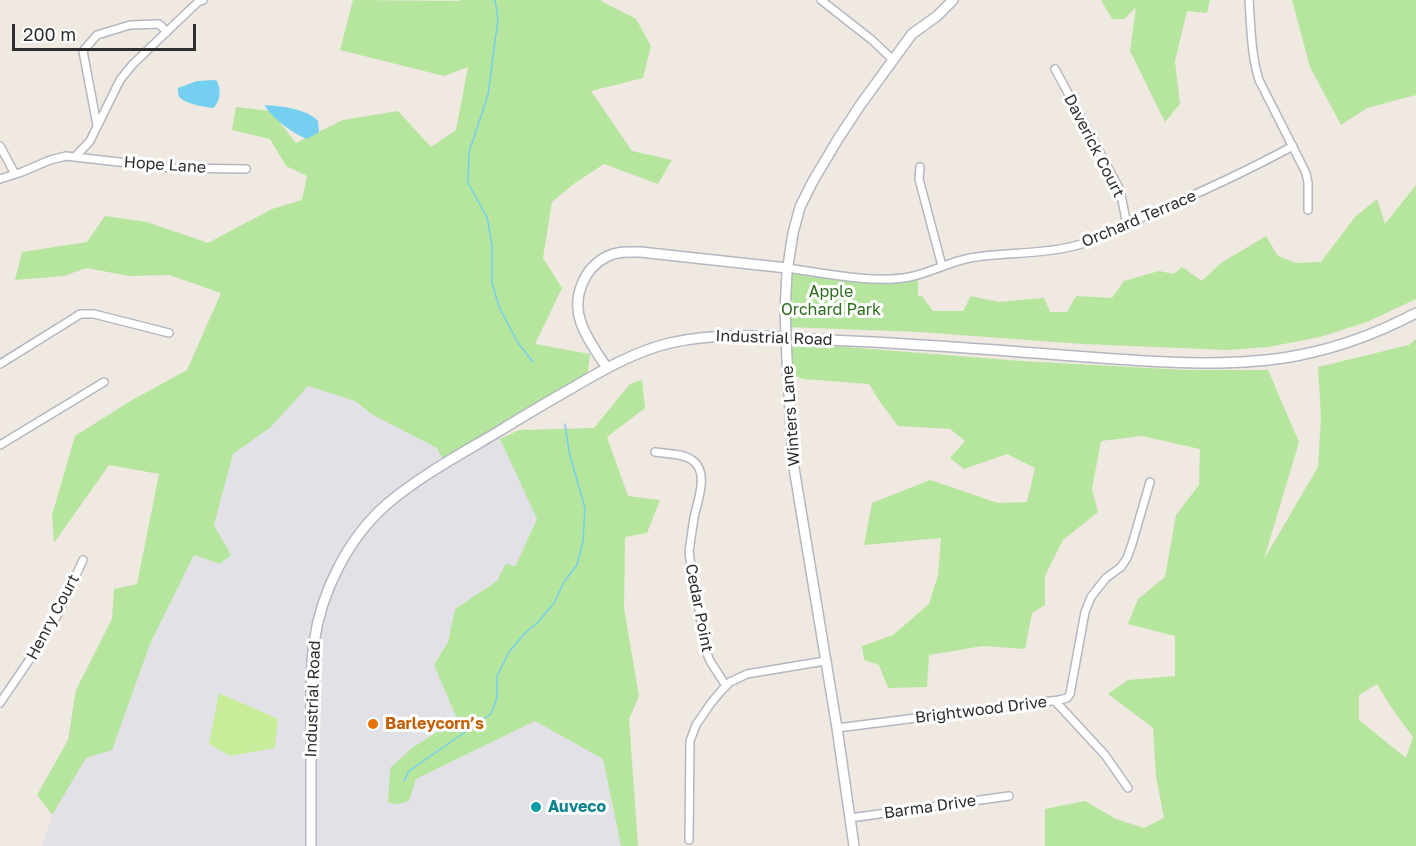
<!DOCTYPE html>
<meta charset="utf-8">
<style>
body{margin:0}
#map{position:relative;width:1416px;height:846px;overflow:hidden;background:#efe9e1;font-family:"Golos Text",sans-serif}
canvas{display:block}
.scale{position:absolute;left:12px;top:24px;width:184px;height:27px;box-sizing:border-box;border:3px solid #2e2e2e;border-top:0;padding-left:8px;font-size:18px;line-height:21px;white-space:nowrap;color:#2e2e2e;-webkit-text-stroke:4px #fff;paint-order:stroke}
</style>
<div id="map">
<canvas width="1416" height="846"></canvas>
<div class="scale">200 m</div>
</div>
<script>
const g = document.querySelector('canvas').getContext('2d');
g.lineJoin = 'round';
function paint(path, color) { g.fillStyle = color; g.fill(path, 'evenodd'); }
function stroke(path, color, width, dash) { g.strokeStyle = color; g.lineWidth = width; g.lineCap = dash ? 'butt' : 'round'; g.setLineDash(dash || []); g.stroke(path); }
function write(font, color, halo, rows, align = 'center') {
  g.font = font + ' "Golos Text",sans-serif'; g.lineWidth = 6; g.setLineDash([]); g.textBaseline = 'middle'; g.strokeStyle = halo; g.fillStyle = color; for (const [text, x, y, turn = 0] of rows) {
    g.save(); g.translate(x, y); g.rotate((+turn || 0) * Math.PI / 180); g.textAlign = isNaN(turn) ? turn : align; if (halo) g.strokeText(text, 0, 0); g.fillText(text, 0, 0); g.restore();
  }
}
paint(new Path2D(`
 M308,385L355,401L373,415L438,448L497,432L537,518L515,567L506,564L497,581L455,609L448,642L434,665L457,719L412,748L416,779L535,721L603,759L621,846H42L52,815L150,644L194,555L220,564L214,525L233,454L271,427Z`), '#e3e1e8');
paint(new Path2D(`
 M353,0L459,1V0H601L603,2L636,19L651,46L643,78L591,91L632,151L672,160L658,184L604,164L575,183L552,202L543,258L562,288L535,344L590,354L587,379L444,463L437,448L373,415L355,401L308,386L271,427L233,454L214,525L231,555L220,564L194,555L150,644L112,750L86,758L52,815L37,795L68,740L76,690L112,619L114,589L137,584L159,474L109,465L54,543L52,515L75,436L132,400L187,370L221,293L169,275L130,276L86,268L64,276L15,280L22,252L87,242L105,216L147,222L208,243L272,209L302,200L307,176L286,166L270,139L232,130L236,107L271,111L296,143L343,120L398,111L431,147L456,130L468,67L444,76L340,50Z
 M1101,0H1210L1207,13L1187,11L1175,61L1180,104L1165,122L1130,51L1136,7L1124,19H1112Z
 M1292,0H1416V95L1367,108L1341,125L1310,67Z
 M1416,185V299L1367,322L1320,337L1268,347L1229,350L1082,344L919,332L787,327V268L879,279L918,275V296H922L933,311H963L971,296L999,302L1044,298L1050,312H1067L1076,296L1112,298L1124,281L1159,271L1174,274L1182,267L1202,281L1221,263L1266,236L1278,256L1296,263L1321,262L1355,217L1377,199L1385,224Z
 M1416,339V846H1045V809L1085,801L1116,819L1144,828L1164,818L1156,776L1153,728L1108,694L1128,680L1175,676V636L1128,624L1138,599L1165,577L1176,515L1199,485L1200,449L1142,436L1101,441L1092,489L1098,512L1063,540L1045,576V605L1032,613L1025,649L983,646L929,655L927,687L888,688L879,665L864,660L862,646L893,635L929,604L938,575L941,538L864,545L872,503L930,480L998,503L1027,502L1035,468L1007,454L964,469L950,458L965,441L950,429L898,426L880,402L869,384L803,379L788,373L787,360L795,343L1021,361L1186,370H1268L1299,442L1264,559L1318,467L1321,417L1318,367L1409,345ZM1377,684L1393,710L1413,737L1406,758L1359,720V695Z
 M642,380L645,408L607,437L628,496L660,500L647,533L625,537L624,608L639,696L629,719L638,846H621L603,759L535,721L416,779L409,801L399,804L388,803L390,768L412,748L457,719L434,665L448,642L455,609L497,581L506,563L515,567L537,519L500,439L519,430L594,428L630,384Z`), '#b6e59e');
paint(new Path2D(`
 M219,693L278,719L275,748L230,756L209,744Z`), '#c9ec9a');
paint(new Path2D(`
 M215,80L217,81C221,90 221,101 213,108C204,107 187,104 180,98C178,95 178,92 178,88L197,81Z
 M265,105C280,106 308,109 318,121L319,132L307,139C295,135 269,116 265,105Z`), '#75cff0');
stroke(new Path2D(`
 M495,0L498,19L488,95L469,152L468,183L487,217L492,245V283L499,307L518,343L533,362
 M404,781L409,771L491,714L497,698V676L509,652L524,634L538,622L554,603L564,582L577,565L583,541L585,508L569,452L565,424`), '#75cff0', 1.5);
const street = new Path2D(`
 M821,0L872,40L893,60
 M1249,0C1251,27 1251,54 1259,80L1306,173L1308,183V210
 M1055,69L1120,190L1127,225
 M97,125L83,51L97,35L130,25L159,24L167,32
 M0,146L15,174
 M75,157L90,141L120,80L133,64L198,2L203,0
 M920,167L919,179L942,266
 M0,179L22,172L50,160L66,156L172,168L246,169
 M787,268C823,273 875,284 909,277C930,273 949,262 970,258C1004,252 1040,255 1074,246C1098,240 1122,227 1145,216C1195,195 1245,172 1293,146
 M0,364L74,318L80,314H94L169,333
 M0,445L104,382
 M655,452C667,454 682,453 692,460C710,472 697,502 694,518C692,529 691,540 689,551L690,559L706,651L710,661L726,686
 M1055,701L1105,755L1128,788
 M0,703L45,637L59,612L83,560
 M837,728L1059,700L1067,698L1070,694L1085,612L1091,597L1098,588L1106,578L1121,567L1127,558L1132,544L1150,482
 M850,818L1009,796
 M689,840L690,741L696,725L711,703L722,690L730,682L747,674L825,661`);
const secondary = new Path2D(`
 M785,312L787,272L793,233L800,207L813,181L838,139L861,104L912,34L937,16L953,0
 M787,360L793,462L837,728L854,846
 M607,368C598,354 587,340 581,323C572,298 583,268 608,256C619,251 629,252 640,252L787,268
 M311,846C311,807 311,768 311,730C311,701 310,671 314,643C321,592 348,538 387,504C420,476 459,455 496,433C519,419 542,405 565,392C598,373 632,352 670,343C723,331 776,337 829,340C906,343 984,349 1061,355C1137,360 1225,370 1300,355C1341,347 1380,332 1416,313`);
stroke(street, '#b4b7c1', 10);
stroke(secondary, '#b4b7c1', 12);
stroke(street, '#fff', 7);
stroke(secondary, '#fff', 9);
const secondaryBridge = new Path2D(`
 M785,312L787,360`);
stroke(secondaryBridge, '#b4b7c1', 12, []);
stroke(secondaryBridge, '#fff', 9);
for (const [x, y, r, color] of [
 [373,724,6,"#e8710a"],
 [536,807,6,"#0f9aa8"]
]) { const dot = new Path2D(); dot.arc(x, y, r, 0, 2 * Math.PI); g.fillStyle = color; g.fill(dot); stroke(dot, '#fff', 2); }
write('16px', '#2e2e2e', '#fff', [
 ["Daverick Court",1094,146,63],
 ["Hope Lane",165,165,4],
 ["Orchard Terrace",1139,219,-23],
 ["Industrial Road",774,338,2],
 ["Winters Lane",791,416,-94],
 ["Cedar Point",699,608,79],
 ["Henry Court",53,617,-62],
 ["Industrial Road",313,699,-88],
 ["Brightwood Drive",981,710,-7],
 ["Barma Drive",930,807,-8]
]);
write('16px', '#2c6e1b', '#fff', [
 ["Apple",831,292],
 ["Orchard Park",831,310]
]);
write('bold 16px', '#c56008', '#fff', [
 ["Barleycorn’s",385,724]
], 'left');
write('bold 16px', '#0d838f', '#fff', [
 ["Auveco",548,807]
], 'left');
</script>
